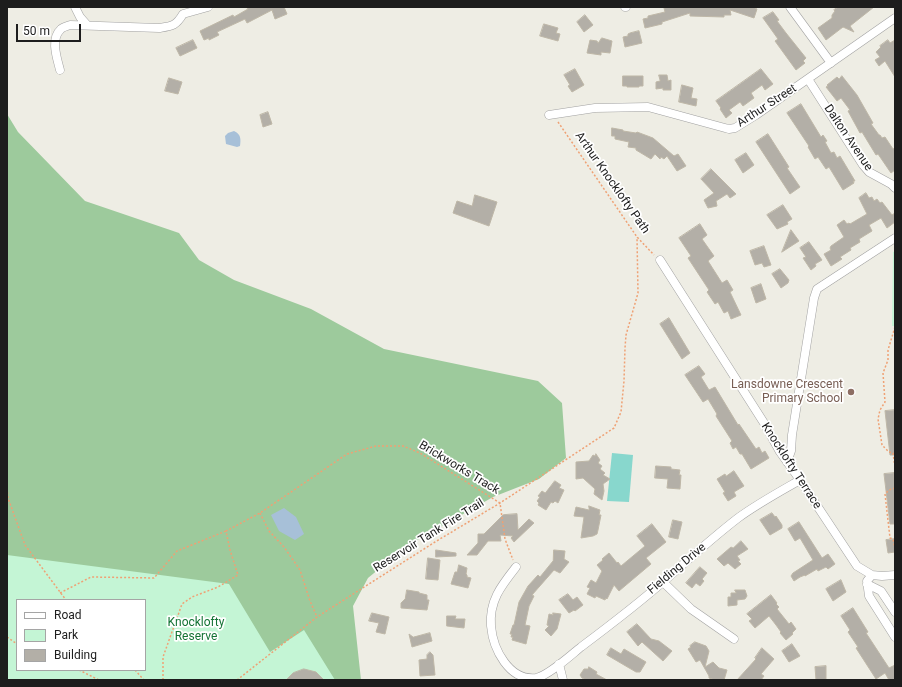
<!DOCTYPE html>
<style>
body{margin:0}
#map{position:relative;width:902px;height:687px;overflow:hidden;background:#eeede4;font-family:Roboto,sans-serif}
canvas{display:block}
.frame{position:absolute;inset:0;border:8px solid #1d1d1d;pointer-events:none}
.legend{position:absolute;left:16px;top:599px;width:130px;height:72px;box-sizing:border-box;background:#fff;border:1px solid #a5a5a5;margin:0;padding:5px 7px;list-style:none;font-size:12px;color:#1d1d1d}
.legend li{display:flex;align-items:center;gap:8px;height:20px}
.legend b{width:20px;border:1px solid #a5a5a5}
.scale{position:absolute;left:16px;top:24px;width:65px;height:18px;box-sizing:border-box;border:2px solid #1d1d1d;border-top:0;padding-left:5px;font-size:12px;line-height:14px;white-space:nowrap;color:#1d1d1d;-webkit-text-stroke:3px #fff;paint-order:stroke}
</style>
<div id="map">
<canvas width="902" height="687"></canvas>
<div class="frame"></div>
<ul class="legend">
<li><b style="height:5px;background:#fff"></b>Road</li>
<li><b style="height:11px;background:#c4f5d5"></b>Park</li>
<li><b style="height:11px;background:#b3afa7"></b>Building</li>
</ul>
<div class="scale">50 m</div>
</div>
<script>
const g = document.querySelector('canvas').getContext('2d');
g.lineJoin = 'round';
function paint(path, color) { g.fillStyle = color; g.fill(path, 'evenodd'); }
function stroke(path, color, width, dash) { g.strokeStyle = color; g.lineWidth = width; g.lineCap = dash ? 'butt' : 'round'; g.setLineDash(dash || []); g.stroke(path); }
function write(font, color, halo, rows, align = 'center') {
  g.font = font + ' Roboto,sans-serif'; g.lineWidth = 3.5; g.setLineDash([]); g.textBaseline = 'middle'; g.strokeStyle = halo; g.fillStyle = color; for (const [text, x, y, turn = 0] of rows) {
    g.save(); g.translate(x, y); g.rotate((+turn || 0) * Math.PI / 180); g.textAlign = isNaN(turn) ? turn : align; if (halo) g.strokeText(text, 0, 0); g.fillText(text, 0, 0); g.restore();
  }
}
paint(new Path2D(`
 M7,114L18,132L85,201L179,233L199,260L234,280L311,309L384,349L538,381L562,403L566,458L539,479L493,497L407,546L368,578L353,606L361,680H328L259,663L198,593L17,600V670L7,680Z`), '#9dca9c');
paint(new Path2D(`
 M895,251V326H892L893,252Z
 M7,555L229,584L270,652L304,630L335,680H7ZM17,600H145V670H17Z`), '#c4f5d5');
paint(new Path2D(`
 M612,453L633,455L629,502L607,501Z`), '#88d7cd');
paint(new Path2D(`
 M234,131C241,134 241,139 240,146L237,147L226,144L225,136L228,133Z
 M284,508L296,517L304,534L295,540L279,531L271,515Z`), '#a7c0d8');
const building = new Path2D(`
 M246,7H284L287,14L275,19L272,10L247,23L245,19L217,32L219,35L209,40V38L204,40L200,31L233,15L234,17L248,9Z
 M669,7H755V8L757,9L754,18L730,10L731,15H724V17L690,16V13L662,22V24L645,28L643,19L648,18V16L665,12L664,8Z
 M838,7H874L850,26L854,32L843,27L826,40L818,28L832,18V15L835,11L834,10Z
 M773,12L779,20L777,21L786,33L806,58L803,61L805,63L796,70L775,41L778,39L763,18Z
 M585,15L593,25L584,32L577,22Z
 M544,24L558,28L556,33L560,34L558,41L540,36Z
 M639,31L642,43L625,47L623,37L628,36V34L630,33Z
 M602,38L612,41L610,53L601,52V55L587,53L590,40L597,41L598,43Z
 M193,40L197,48L180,56L176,48Z
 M888,40L890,43L895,40V77L885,61L879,66L875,60L880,57L876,52L881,47L880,46Z
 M575,69L584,85L572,92L568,86L570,85L564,75Z
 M761,69L773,84L765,90L762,85L751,93L754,98L743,106L740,102L729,110L732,113L726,118L720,109L721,108L716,101Z
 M659,75H667L668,81L671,80V90H663V88L656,89V82L660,81Z
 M623,76H643V86H639V87H627V86H623Z
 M842,76L857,95L873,123L871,124L879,135H880L882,138L885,137L893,149L895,148V170L891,173L878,154L876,155L862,132L860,133L848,111L850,110L841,98L837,101L826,87L828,86L827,85L837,77L839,79Z
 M169,78L182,82L178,94L165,91Z
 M682,85L693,88L691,98L697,99L696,106L679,102Z
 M801,104L821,137L823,135L827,141L825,142L831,153L834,152L837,158L840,156L855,181H853L854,183L843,190L829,167L826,169L818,157L815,159L808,147L809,146L787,113Z
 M268,112L272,124L263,127L260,115Z
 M612,128L623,130V131L636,133L637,132L653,138L674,156L678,154L686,166L677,171L667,156L664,159L661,157L660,159L655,154L651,159L636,150V148L628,147L629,142L615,139V136H612Z
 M768,134L789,167L787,168L800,187L790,194L756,142Z
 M746,153L754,165L743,173L735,160Z
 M711,169L736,194L730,198L727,194L716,201L717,206L708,208L704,200L714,193L701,179Z
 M866,193L869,198L872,197L874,201L877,199L880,203L882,202L892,215L895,213V222L887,228L881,218L869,225L872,231L859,239L860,242L850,248L851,250L840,257L842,259L831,266L824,254L831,250L830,248L831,246L844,237L837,225L844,220L847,224L849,223L850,224L867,214L859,198Z
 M475,195L497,202L489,226L453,213L457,201L472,206Z
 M783,205L792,219L787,222L788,224L777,229L767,215Z
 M700,224L707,235L702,239L714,256L708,261L722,283L727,280L733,290L730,292L741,315L731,319L728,311L724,313L718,302L715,304L707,292L709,290L688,258L691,256L679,238Z
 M791,230L799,241L782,252Z
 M809,242L822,260L815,264L816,266L811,270L803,258L806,257L800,248Z
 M764,246L771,265L764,267L762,263L755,265L750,251Z
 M780,269L789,280L788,283L781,288L772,274Z
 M761,284L766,299L756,303L751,288Z
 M669,318L690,353L682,359L660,324Z
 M699,366L705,374L701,377L709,390L715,387L738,425L739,424L756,449L759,447L762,453L765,451L769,458L751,469L742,454H740L736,447L733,449L730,443L732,441L716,416L717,414L708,399L703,402L685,375Z
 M895,410V455H890L885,411Z
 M596,454L600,460L598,463L602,466L600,469L605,473L603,475L610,479L603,484L604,491L602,500L594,494L595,489L583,478L576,479V462L589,461L593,455L595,456Z
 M656,466L671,467V469L680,470L679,475H681L680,489L667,488L668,479L655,478Z
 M734,471L744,486L734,492L736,496L728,501L723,493L725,492L717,479L725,474L726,476Z
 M894,473L895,524H890L884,474Z
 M555,481L561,485L559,488L564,490L558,503L555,501L553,503L551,502L546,510L538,505L539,503L537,501L540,497L538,496L542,491L545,493Z
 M589,506L600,510L599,515H601L598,530L597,534L593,536L581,538L584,517L574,516L576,507L589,510Z
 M772,513L775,517L776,516L782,525V528L770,535L760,520Z
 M517,514L518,530L529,519L534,523L514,542L511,538L513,536L500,535L501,541H488L477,555H467L478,543V534H484L503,515Z
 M673,520L682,522L678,539L669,537Z
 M799,522L822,558L828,554L835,564L828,569L826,567L818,571L817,569L805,576V575L800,577L794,581L791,576L793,573L813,560L800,538L795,541L788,529Z
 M652,524L666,542L646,558L651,564L619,591L614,585L607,599L606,598L605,600L596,596L595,598L587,594L590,588L587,587L591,580L596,583L602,571L597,565L603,560L602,559L609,553L617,563L618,562L621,566L645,546L637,536Z
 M895,539V552L888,553L886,540Z
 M741,541L748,549L737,556L740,560L738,561L741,564L735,569L728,563L724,566L717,559L731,547L733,548Z
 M436,550L456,553V556L436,557Z
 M554,550L565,551L564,559L569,562L560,573L554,570L532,595L534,596L529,606L525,625L530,626L526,644L512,640L513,637H511L512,634H510L513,625H514L519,602L528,586L538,575L540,577L553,561Z
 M428,558L440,560L438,580L426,579Z
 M459,565L467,568L466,574L467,575V577L471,578L468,588L451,584L455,572H457Z
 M700,567L707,573L702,579L704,581L700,586L696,583L692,588L686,583Z
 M841,580L846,592L833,601L826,589Z
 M407,590L419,592V593L427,595V600H429L427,610L401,608V603L405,599Z
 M735,590H745L747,596L745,599L737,600V605L728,606V597H731V593H736Z
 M568,594L573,600L577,597L583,605L575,611L574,610L569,613L559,600Z
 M771,595L777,603L776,604L779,607L777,609L789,624L791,622L796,629L792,633L793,634L786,640L780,633L781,632L776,625L769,616L755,628L749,621L752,619L747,614Z
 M853,608L868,632L866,633L870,639L889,668L895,665V680H889L885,673L876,679L856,648L858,647L848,632L850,630L841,616Z
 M372,613L389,617L385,634L376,632L379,623L369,621Z
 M553,613L561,614L557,629L551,636L545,630L549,626L547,625L549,614L553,615Z
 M447,616H456L455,619H465L464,628L447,626Z
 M637,624L651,639L659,641L672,651L663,661L642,642L638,646L627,632Z
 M430,633L432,641L412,647L409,634L413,637Z
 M695,642L706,646L709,651L705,667L713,662L719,668L727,670L724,680H715L709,678V676L700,660L696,662L688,649L691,647L690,646Z
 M792,644L800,656L789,662L782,651Z
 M611,648L621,654L624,649L646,662L640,672H636L607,655Z
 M762,648L774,659L761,674L764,676L761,680H737L756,659L755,658Z
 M430,652L433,655L435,675L420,676L419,660L427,659V655Z
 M826,666V680H816L815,667Z
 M589,667L597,672L596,674L607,680H586L582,678L580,675L584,669H588Z
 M304,669L316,672L324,680H286L293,673Z`);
paint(building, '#b3afa7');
stroke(building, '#beb7a7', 1);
const minor = new Path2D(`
 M75,7L80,17L87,25
 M625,7H626
 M790,7L831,63
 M60,70C57,58 50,39 61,29C63,27 68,26 70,25L159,28C172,26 176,26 183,14L208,7
 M808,79L863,165L869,172L891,184L895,188
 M549,115L595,108L648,107L725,128L729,129L735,128L756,115L895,18
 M660,260L764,423L780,452L800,480L857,566L872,575L867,581L869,596L895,637
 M787,462L791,451L792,435L814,298L817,289L895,238
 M516,567C501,586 489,601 491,626C493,649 509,681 536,678C548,676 571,655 581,647C609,626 638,604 664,581C688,560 712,538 738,518C757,504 779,492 800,480
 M872,575L882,576L895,575
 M663,582L691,609L734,639
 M867,584L881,591L895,612
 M559,664L563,680`);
stroke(minor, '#a1a1a1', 9);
stroke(new Path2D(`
 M558,122L637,237L654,255
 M895,327L888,350V360L883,373L885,402L880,410L878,419L882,445L889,452L893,453L895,467
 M7,488L8,498L25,545L66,600
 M895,488L889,490L885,494L890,538L893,539L895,549
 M260,513L269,531L284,547L300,570L310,601L317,617
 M60,593L91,577L154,578L177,551L226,531
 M7,637L17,644
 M79,670L99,680
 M135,670L144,680
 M163,680V657L182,604L192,597L218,587L238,575L230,550L226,531L260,513L347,454L376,446H403L420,453L500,503L505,539L513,560
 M237,680L317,617L435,542L500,503L614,428L621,412L624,381L625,348L626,335L638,293L637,237
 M842,680H844`), '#efa174', 1.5, [2, 2]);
stroke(minor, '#fff', 8);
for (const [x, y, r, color] of [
 [851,392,4,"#8d6e63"]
]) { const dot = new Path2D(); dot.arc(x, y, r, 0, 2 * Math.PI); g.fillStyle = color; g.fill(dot); stroke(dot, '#fff', 1.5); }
write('12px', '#1d1d1d', '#fff', [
 ["Arthur Street",767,106,-33],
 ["Dalton Avenue",848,138,56],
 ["Arthur Knocklofty Path",612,183,55],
 ["Knocklofty Terrace",791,466,57],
 ["Brickworks Track",459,468,31],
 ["Reservoir Tank Fire Trail",429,536,-32],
 ["Fielding Drive",677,569,-40]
]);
write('12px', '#785e54', '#fff', [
 ["Lansdowne Crescent",843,385],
 ["Primary School",843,399]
], 'right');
write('12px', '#147335', '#fff', [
 ["Knocklofty",196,623],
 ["Reserve",196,637]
]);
</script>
